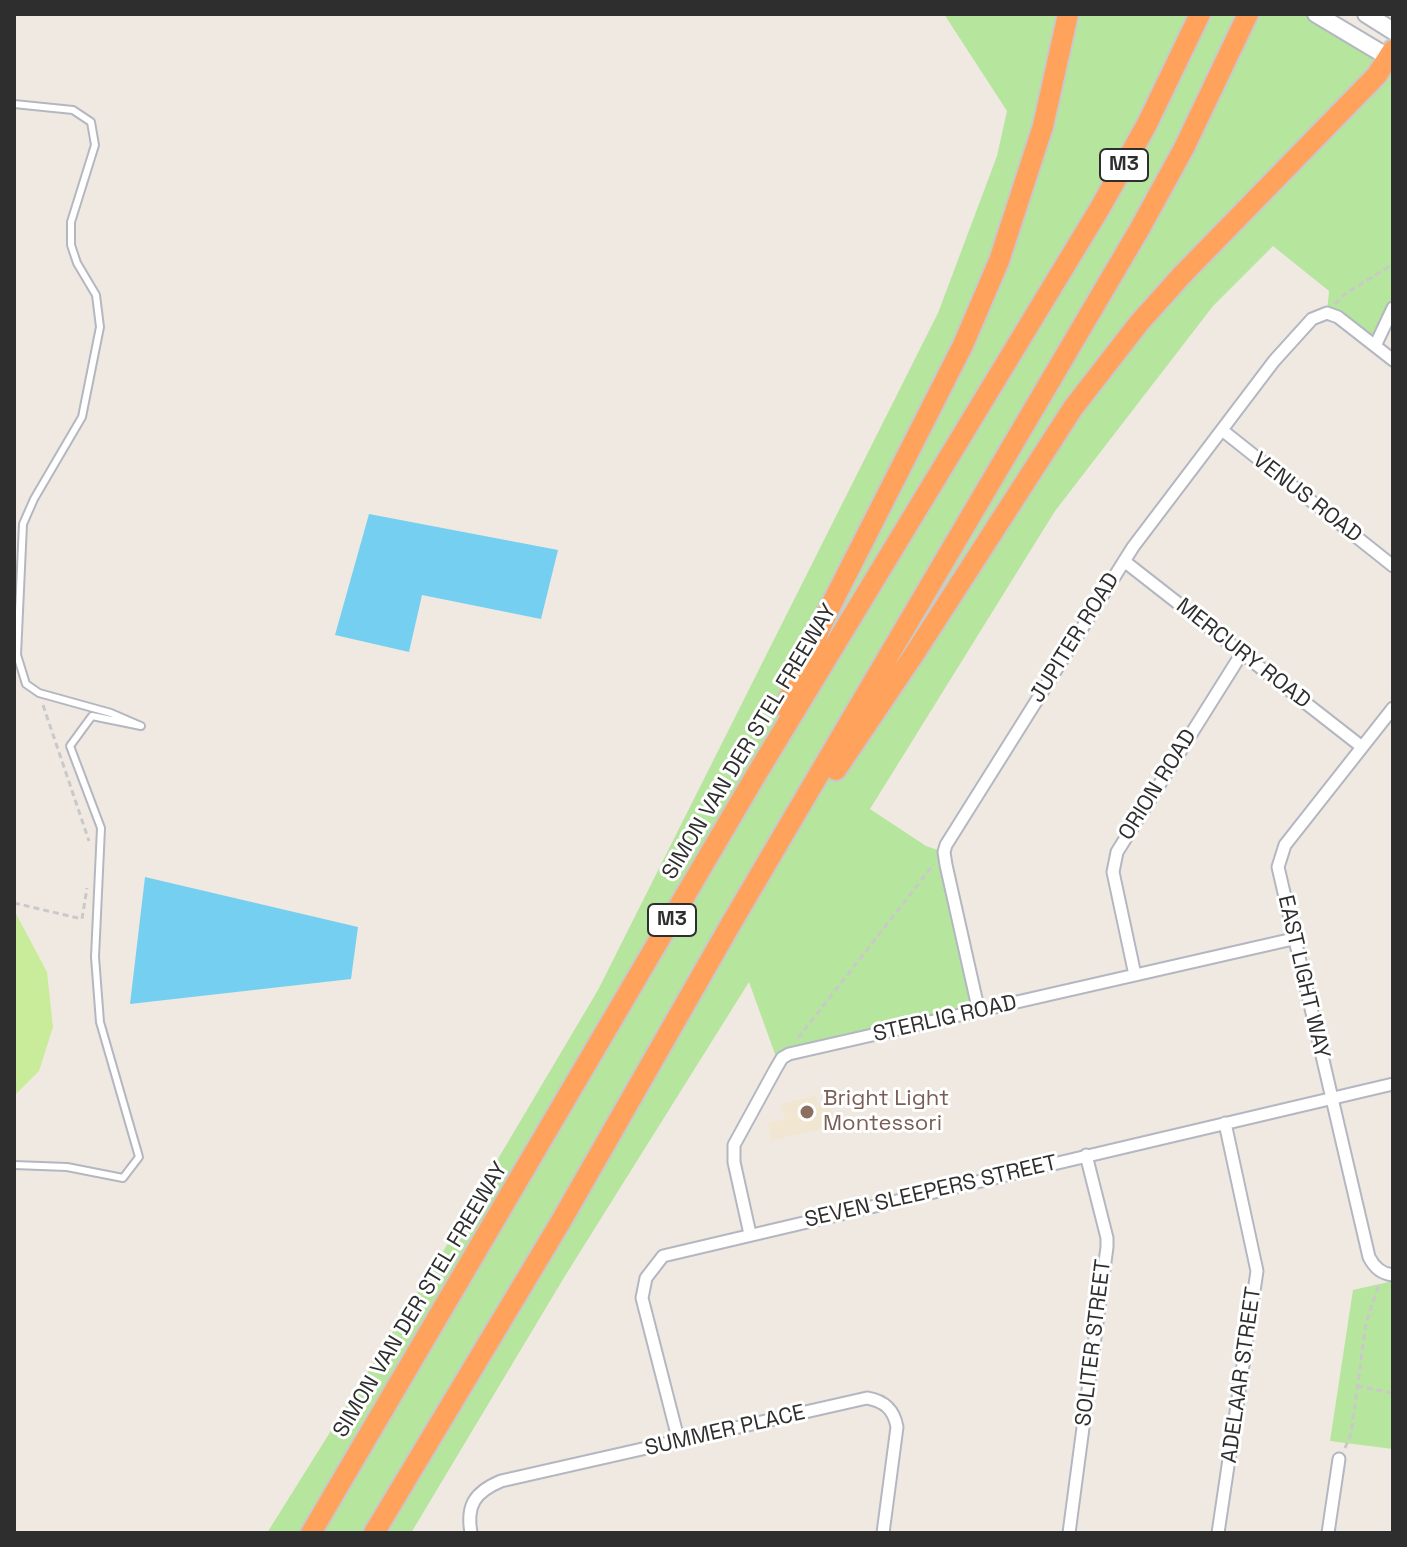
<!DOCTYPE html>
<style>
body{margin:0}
#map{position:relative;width:1407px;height:1547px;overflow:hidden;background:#efe9e1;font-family:"Space Grotesk",sans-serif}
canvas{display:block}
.frame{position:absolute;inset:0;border:16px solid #2e2e2e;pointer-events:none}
</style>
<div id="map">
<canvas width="1407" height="1547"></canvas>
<div class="frame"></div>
</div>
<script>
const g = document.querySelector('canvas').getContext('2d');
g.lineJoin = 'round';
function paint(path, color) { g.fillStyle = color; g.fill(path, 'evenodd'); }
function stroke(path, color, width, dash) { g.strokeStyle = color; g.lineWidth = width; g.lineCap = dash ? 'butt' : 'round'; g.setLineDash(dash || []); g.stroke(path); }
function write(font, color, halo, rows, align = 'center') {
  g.font = font + ' "Space Grotesk",sans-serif'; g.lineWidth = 6; g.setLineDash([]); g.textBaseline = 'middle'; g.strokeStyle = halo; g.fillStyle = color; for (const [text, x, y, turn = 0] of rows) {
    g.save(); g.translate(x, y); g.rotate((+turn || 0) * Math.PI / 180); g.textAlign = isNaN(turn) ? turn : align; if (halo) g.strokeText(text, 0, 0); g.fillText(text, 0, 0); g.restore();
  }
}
paint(new Path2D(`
 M816,1096L818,1105L829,1102L835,1126L771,1140L768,1123L785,1119L781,1104Z`), '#f0e6d1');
paint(new Path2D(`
 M944,14H1316L1393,60V308L1375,346L1327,313L1329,291L1273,246L1213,306L1055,511L870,809L926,846L944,852L979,1012L782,1058L775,1054L749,982L565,1276L411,1533H267L444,1250L598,990L938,313L997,156L1007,111Z
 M1393,1281V1449L1330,1441L1353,1290Z`), '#b6e59e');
paint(new Path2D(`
 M14,910L47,972L53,1027L39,1071L14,1096Z`), '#c9ec9a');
paint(new Path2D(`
 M369,514L558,550L541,619L422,595L409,652L335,635Z
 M145,877L358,927L351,979L130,1004Z`), '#75cff0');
const lane = new Path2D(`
 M14,104L73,110L91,122L95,145L71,222V245L77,263L96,295L100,327L82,417L34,499L23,524L17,655L26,684L39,693L111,713L141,726L92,716L70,746L101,828L95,957L100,1022L139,1157L123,1178L67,1167L14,1165`);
const street = new Path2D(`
 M1375,346L1393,308
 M1222,430L1393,566
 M1124,561L1362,747
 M1393,708L1285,845L1278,867L1369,1257C1374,1267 1381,1274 1393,1275
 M1135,975L1113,872L1117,852L1242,653
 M979,1012L946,865L944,852L946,845L1133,547L1274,361L1312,319L1327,313L1338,317L1393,360
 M750,1234L734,1162V1145L775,1070L782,1058L789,1054L1293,939
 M679,1442L642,1298L646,1278L663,1256L1393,1084
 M471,1533C466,1505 475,1492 501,1481L867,1398C885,1401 894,1410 897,1427L883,1533
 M1069,1533L1107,1247V1238L1086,1155
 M1218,1533L1257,1271L1225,1123
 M1328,1533L1339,1459`);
const secondary = new Path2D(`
 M1316,14L1393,60
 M1366,14L1393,31`);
const highway = new Path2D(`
 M785,707L827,613L963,345L999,261L1043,126L1068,14
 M836,770L915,653L1073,408L1139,323L1182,275L1377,75L1393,50
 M311,1533L753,780L1100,208L1147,124L1200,14
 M374,1533L560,1223L732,922L1139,230L1184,148L1248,14`);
stroke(lane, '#b4b7c1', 10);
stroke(street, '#b4b7c1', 15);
stroke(secondary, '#b4b7c1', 20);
stroke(highway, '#c9c9c9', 24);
stroke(new Path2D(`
 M1335,304L1342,296L1393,264
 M43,705L89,841
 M14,903L82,919L87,888
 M798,1038L934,864
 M1357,1386L1393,1393
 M1345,1448L1351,1434L1366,1323L1379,1284`), '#c9c9c9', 3, [6, 4]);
stroke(lane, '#fff', 6);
stroke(street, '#fff', 11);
stroke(secondary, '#fff', 16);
stroke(highway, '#ffa35c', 20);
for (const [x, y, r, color] of [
 [807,1112,8,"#8d6e63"]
]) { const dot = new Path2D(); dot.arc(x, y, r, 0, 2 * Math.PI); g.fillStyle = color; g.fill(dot); stroke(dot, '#fff', 3); }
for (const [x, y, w] of [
 [1124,165,48],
 [672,920,48]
]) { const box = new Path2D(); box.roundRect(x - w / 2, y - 16, w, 32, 6); g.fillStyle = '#fff'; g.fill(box); stroke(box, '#2e2e2e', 2); }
write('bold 20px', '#2e2e2e', null, [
 ["M3",1124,165],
 ["M3",672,920]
]);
write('22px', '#2e2e2e', '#fff', [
 ["VENUS ROAD",1307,498,38],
 ["JUPITER ROAD",1075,638,-58],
 ["MERCURY ROAD",1243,654,38],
 ["SIMON VAN DER STEL FREEWAY",750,742,-59],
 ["ORION ROAD",1158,785,-58],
 ["EAST LIGHT WAY",1303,977,77],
 ["STERLIG ROAD",945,1019,-13],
 ["SEVEN SLEEPERS STREET",931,1192,-13],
 ["SIMON VAN DER STEL FREEWAY",421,1300,-59],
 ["SOLITER STREET",1094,1343,-83],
 ["ADELAAR STREET",1242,1375,-82],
 ["SUMMER PLACE",725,1431,-13]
]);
write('22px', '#785e54', '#fff', [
 ["Bright Light",823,1099],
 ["Montessori",823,1124]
], 'left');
</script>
